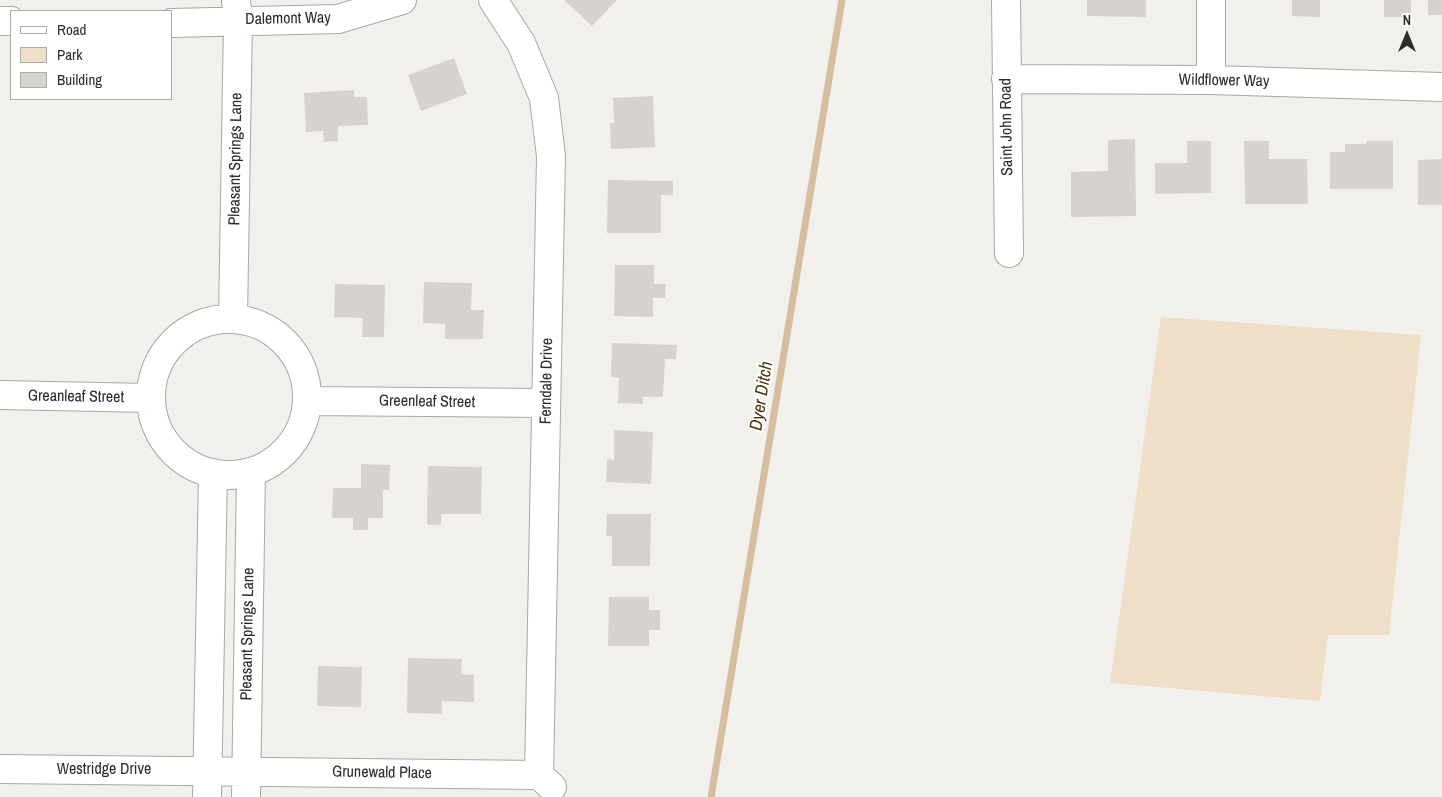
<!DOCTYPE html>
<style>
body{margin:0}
#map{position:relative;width:1442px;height:797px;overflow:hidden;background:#f2f0ec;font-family:"Archivo Narrow",sans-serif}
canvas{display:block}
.legend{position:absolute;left:10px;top:10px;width:162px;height:90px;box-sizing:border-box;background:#fff;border:1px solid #ababaa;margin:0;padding:6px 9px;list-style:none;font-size:15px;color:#2d2c2b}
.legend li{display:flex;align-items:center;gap:10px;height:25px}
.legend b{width:25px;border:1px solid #ababaa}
.north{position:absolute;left:1382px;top:10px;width:50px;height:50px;-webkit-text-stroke:4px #fff;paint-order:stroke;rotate:0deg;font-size:14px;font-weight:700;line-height:20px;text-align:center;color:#2d2c2b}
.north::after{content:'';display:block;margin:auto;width:18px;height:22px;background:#2d2c2b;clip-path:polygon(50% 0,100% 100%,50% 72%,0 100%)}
</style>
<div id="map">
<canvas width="1442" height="797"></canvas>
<ul class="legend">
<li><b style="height:6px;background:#fff"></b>Road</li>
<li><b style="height:14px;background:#efdfc8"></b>Park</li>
<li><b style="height:14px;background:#d5d2cf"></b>Building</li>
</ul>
<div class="north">N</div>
</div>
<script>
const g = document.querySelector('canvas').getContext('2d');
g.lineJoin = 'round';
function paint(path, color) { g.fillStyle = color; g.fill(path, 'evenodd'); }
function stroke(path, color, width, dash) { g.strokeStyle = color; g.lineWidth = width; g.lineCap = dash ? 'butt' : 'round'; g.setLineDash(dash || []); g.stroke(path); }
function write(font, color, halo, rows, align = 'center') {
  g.font = font + ' "Archivo Narrow",sans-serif'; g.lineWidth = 4; g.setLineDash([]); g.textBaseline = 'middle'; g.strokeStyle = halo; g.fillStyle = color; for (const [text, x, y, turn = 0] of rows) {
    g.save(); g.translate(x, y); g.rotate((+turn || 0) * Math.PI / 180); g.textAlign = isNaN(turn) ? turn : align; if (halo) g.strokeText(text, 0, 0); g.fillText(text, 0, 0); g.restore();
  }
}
paint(new Path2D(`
 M1161,317L1421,335L1389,635H1328L1320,701L1110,683Z`), '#efdfc8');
stroke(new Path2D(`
 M711,797L842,0`), '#d4be9d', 7);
paint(new Path2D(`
 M564,0H617L592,26Z
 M1087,0H1146V17L1087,16Z
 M1292,0H1320V17L1292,16Z
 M1384,0H1411V17H1384Z
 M1428,0H1442V15H1428Z
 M454,58L467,94L421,111L408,75Z
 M354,90V97H367L368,125L338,126V141L324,142L323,131L306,132L304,93Z
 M653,96L655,147L611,149L610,123H614L613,98Z
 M1135,139L1136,216L1071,217V172L1108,171V140Z
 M1187,141H1211V193L1155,194V163H1187Z
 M1244,141H1269V159H1307L1308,204H1245Z
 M1366,141H1393V189H1330V152H1345V144H1366Z
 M1442,159V205H1418V160Z
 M608,180L673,181V195H661V233H607Z
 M615,265H654V284H666L665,298H653V317L614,316Z
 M424,282L472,283L471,310H484L483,339H445V324L423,323Z
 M335,284L385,285L384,337H362L363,318L334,317Z
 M612,343L677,345L676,359H665L663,397H643V404L618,403L619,378L611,377Z
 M614,430L653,432L651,484L606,482L607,459L614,460Z
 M361,464L390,465L389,490H383V518H368V530H353V518H332L333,488H361Z
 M428,466L482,467L481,514H441V525H427Z
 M607,514H651L650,566H612V536H606Z
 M609,597H649V610H660V630H649V646H608Z
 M408,658L462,659L461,674L474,675V702L442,701V714L407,713Z
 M318,666L362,667L361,707L317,706Z`), '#d5d2cf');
const minor = new Path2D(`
 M493,0L521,43L544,98L551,156L539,775
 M1006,0L1009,253
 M1211,0V80
 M0,21H11
 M171,23L338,19L402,0
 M1006,79L1211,80L1442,87
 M233,318L238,20L236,0
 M151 397a78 78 0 1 1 156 0a78 78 0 1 1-156 0Z
 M0,395L151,398
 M308,401L546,403
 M0,769L539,775L552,787
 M207,797L213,473
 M246,797L251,472`);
stroke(minor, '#a9a7a4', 30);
stroke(minor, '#fff', 28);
write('16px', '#2d2c2b', '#fff', [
 ["Dalemont Way",288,19,-1],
 ["Wildflower Way",1224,81,1],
 ["Saint John Road",1007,127,-91],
 ["Pleasant Springs Lane",236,159,-89],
 ["Ferndale Drive",547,381,-89],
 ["Greanleaf Street",76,397,1],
 ["Greenleaf Street",427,402,1],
 ["Pleasant Springs Lane",248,634,-89],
 ["Westridge Drive",104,770],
 ["Grunewald Place",382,773,1]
]);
write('italic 18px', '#4c350b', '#fff', [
 ["Dyer Ditch",762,396,-81]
]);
</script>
